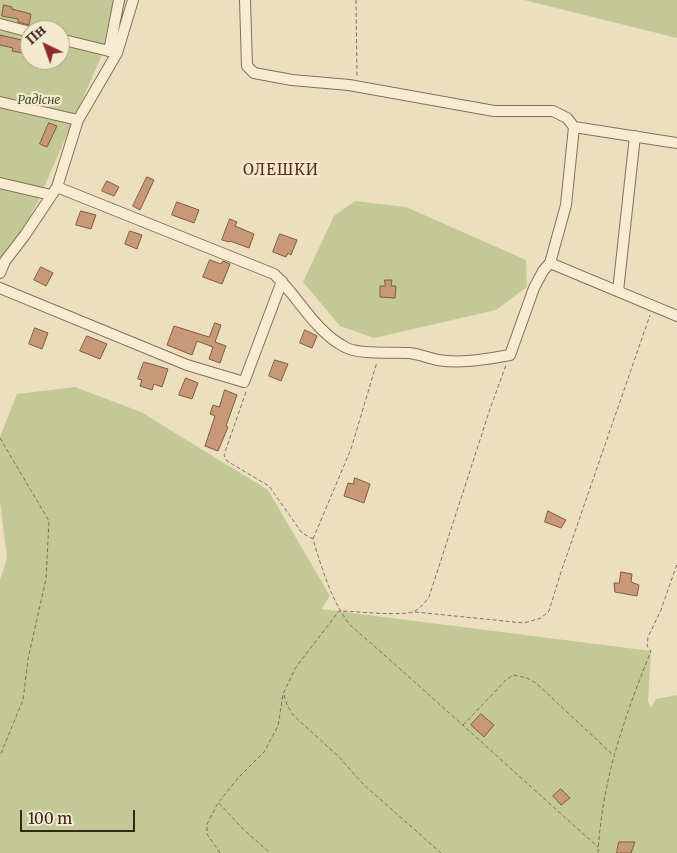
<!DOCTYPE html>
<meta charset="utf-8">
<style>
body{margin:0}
#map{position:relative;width:677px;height:853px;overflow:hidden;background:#ecdfc0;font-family:Merriweather,serif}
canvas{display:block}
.north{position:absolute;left:20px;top:20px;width:50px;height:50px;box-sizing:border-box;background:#f3e9cf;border:1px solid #a79c87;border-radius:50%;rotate:318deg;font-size:14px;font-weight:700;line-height:20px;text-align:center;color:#34281c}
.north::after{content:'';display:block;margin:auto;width:18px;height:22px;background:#902b2b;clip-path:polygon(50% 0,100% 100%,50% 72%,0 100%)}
.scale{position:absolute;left:20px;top:810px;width:115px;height:22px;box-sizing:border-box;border:2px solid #34281c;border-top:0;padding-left:6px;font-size:15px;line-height:18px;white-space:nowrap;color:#34281c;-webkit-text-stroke:4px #f3e9cf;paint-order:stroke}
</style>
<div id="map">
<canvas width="677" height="853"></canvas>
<div class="north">Пн</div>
<div class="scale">100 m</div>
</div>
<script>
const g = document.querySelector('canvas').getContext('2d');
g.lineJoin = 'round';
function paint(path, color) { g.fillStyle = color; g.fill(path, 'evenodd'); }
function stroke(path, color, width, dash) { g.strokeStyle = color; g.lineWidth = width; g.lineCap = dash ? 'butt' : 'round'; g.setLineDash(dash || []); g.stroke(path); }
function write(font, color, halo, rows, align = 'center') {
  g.font = font + ' Merriweather,serif'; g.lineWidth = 4.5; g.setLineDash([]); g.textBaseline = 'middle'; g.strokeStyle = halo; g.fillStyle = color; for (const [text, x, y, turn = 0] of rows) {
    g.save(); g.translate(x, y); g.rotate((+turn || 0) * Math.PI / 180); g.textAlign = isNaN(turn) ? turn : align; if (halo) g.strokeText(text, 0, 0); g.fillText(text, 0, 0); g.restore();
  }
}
paint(new Path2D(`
 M0,0H126L38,201L0,275ZM30,30H60V60H30Z
 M524,0H677V38Z
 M355,201L406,207L526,260L527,287L496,310L374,338L340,326L303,282L334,216Z
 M75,387L141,412L268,490L330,596L321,609L651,651L648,701L651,708L656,699L677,695V853H0V580L7,558L0,501V437L17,394Z`), '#c2c994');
const building = new Path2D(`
 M4,5L12,7V9L31,14L29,25L18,22V19L2,16Z
 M0,35L26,41L23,53L12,51L13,48L0,45Z
 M49,123L57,126L47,147L40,144Z
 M147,177L154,180L140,210L133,206Z
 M107,181L119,187L114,196L102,191Z
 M177,202L199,210L194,223L172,215Z
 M81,211L96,215L91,229L76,225Z
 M230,219L237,222L235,226L254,234L249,248L230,241L229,242L222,240Z
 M130,231L142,235L137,249L125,244Z
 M280,234L297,240L291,255L288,253L286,257L273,252Z
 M210,260L221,264L223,261L230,264L222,284L203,277Z
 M41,267L53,273L46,286L34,280Z
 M385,280H392L391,286H396L395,298L380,297V286H385Z
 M215,323L221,325L215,342L226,346L220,363L209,359L213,347L197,341L192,355L167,345L174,326L209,337Z
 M35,328L48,333L42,349L29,344Z
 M305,330L317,336L312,348L300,343Z
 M87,336L107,344L100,359L80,351Z
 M275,360L288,364L281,381L269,376Z
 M144,362L168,369L162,387L154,384L152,390L140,386L142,380L138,379Z
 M186,378L198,383L192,399L179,395Z
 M225,390L237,395L226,426L228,427L218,451L205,446L215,416L210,414L213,405L219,407Z
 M355,478L370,484L364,503L344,496L348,483L353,484Z
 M548,511L566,520L561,528L545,522Z
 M621,572L632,574L631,582L639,585L637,596L615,592L614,583H619Z
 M481,714L494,725L484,737L471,725Z
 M561,789L570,798L561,805L553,796Z
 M619,842H635L631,853H617Z`);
paint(building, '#c89977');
stroke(building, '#825a40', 1);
const minor = new Path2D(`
 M0,24L30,32
 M60,39L117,53
 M109,51L119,0
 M0,102L78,120
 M574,127L677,143
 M0,183L51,195
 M57,187L274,274C298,296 314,331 345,347C358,355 393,352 409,353C419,354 428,358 438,360C462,364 486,359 510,355L534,288L543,271L550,263L566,205L574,127L567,118L553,111H494L349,85L292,80L254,73L247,66L245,0
 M550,263L677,316
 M0,273L5,261L25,235L57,187L78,120L117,53L133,0
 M0,288L187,365L244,382L282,281
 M618,291L635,136`);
stroke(minor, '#837059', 12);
stroke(new Path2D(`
 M356,0L357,77
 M246,392L224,455L227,461L269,486L302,533L313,539C322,569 331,600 350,625C434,698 515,773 598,847
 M0,438L49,521L46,579L28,659L23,700L0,756
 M313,539L351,449L377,362
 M415,612L524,623L541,618L549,611L561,572L650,315
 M284,695L287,705L293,715L339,757L363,784L441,853
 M463,725L506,680L513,675L527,678L536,683L613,755
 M219,803L242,828L270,853
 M220,853L207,834V824L218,803L238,778L264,752L278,726L283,694L296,667L339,611C356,611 402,617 415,611C421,608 425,602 429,597L490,409L506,365
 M598,853C602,780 624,718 651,651L647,646L648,637L661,610L677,564`), '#837059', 1, [4, 2.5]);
stroke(minor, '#f7ecd2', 10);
write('italic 12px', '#444f24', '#f3e9cf', [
 ["Радісне",39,101]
]);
g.letterSpacing = '1px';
write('15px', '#5e2c1e', '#f3e9cf', [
 ["ОЛЕШКИ",281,171]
]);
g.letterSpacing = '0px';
</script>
